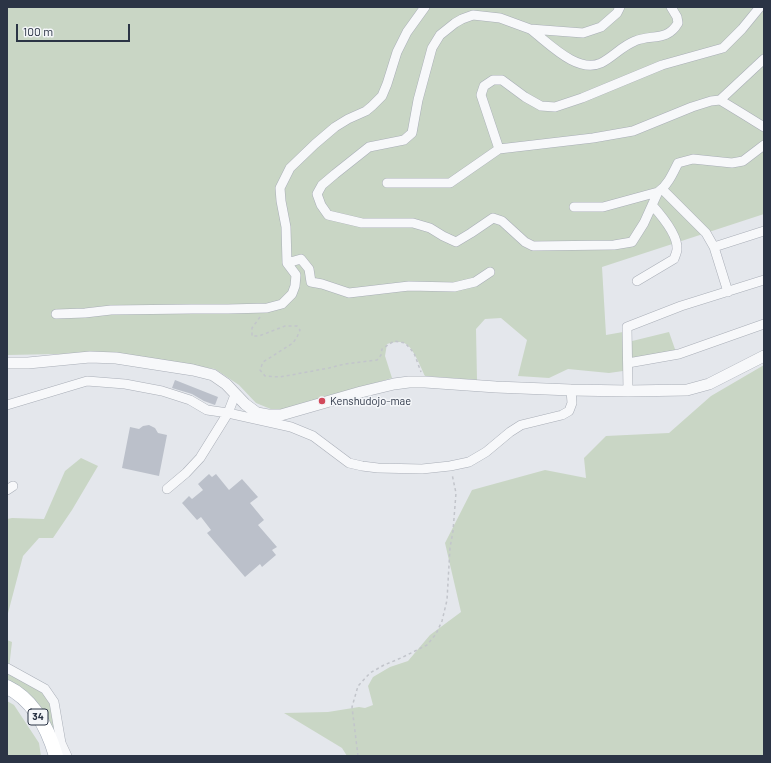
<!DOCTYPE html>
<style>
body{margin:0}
#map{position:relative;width:771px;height:763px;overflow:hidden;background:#e4e7ec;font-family:Barlow,sans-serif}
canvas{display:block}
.frame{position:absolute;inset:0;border:8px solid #2b3445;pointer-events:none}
.scale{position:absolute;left:16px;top:24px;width:114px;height:18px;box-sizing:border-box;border:2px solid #2b3445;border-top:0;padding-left:5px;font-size:12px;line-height:14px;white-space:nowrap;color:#2b3445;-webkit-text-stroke:3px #f4f6f9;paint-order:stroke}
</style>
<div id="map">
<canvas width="771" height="763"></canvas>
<div class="frame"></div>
<div class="scale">100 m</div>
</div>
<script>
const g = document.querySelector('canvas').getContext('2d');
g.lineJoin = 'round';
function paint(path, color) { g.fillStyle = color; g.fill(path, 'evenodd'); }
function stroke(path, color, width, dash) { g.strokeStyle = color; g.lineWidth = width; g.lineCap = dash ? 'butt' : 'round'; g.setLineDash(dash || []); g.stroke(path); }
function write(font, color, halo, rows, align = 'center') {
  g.font = font + ' Barlow,sans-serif'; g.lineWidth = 3; g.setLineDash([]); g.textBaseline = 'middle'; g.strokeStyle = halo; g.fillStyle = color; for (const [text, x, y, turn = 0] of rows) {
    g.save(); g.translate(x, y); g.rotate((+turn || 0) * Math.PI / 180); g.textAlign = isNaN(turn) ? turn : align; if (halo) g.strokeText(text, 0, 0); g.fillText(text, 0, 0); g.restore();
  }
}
paint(new Path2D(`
 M7,7H764V214L602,267L606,335L623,332L624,343L669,332L676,352L624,363L623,371L609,373L568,369L549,378L518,376L527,340L501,318L485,319L476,329L477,380L425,376C421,368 414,349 406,344C401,341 393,342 387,344L385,356L392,378L278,412L256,403L239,385L215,369L108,353L7,355Z
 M764,365V756H347L342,748L284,713L328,712L359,707L365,708L373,705L368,686L373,677L390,667L408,661L430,635L461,612L445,543L472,490L545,470L586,478L584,458L606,436L669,433L711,396Z
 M81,458L98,466L72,510L53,538H39L23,556L7,617V519L12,518L44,519L65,471Z
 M7,640L12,642L9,668L51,699L59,756L45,712L20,687L7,681Z
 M7,701L14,705L39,743L41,756H7Z`), '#c9d6c5');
paint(new Path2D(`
 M175,380L218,397L215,405L204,401L192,394L172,388Z
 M149,425L155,428L158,433L167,435L159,476L122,468L130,427L139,429L143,426Z
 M209,474L212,477L216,474L229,490L242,479L258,497L250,503L264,520L258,525L277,547L272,550L276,555L262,567L260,564L245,577L207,533L211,530L201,517L197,520L182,503L189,496L192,499L203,490L198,484Z`), '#bbc0ca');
const minor = new Path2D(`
 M620,7L617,13L601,27L583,33L530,29L500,18L473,15L462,19L455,23L440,35L432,48L418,100L412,133L404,140L369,147L335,174L322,185L317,194L321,205L328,215L362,223H413L430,228L443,236L456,242L471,233L493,218L502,221L525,242L533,246L614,245L632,242L644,223L658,192
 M530,29C549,43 577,74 601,63C613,57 622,46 635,41C651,34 667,42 678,23L677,17L671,7
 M720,100L743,114L764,127
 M499,149L481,95L484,86L493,80H502L525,97L541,106L555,107L582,98L662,65L723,48L742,29L760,7
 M387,183H450L499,149L593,138L633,131L692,107L711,101L720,100L764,59
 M662,189L706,233L714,247L728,292
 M574,207H603L658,192C668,185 673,173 678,163L693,159L732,163L743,161L764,145
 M714,247L764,231
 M287,263L301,259L309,269L311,282L322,284L349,293L409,286L454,287L475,282L490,272
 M637,281L674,259C675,256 677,252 677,249C678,235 661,215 652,205
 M56,314L85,313L111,310L192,309H228L267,308L282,304L292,294L295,286L296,275L287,263L286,227L281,201L280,188L290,168L315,144L335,127L348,119L366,111L372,106L382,96L387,84L397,52L407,32L425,7
 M628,363L679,354L764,324
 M628,391L627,327L681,306L764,280
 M7,405L87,381L125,384L162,391L190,400L207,410L228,413L291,427L313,436L349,463L362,466L378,468L422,469L450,466L469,462L486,452L510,432L521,425L562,415L569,411L572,403L571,390
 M167,489L186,473L200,458L228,413L235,395
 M7,490L13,486
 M7,668L45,689L54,702L61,743L67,756`);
const tertiary = new Path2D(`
 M7,363H28L90,357L116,358L193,370L213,375L226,384L245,404L257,413L268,415H281L361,392L394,384L409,382H425L496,387L571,390L628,391L687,390L709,384L764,356`);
const primary = new Path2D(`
 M7,687C34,700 48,729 56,756`);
stroke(minor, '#a9aeb7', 10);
stroke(tertiary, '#a9aeb7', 12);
stroke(primary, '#a3abb8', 15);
stroke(new Path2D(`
 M260,317L252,328V336H259L285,326H297L300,330L297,337L293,343L263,362L260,370L265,376L280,377L329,368L345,364L377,360L381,355L382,349L394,341L405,343L414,353L421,372
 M358,756L352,707L358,686L370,673L384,665L401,658L427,645L436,634L442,621L447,600L450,548L453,531L456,493L452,474`), '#c2c5cb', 1.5, [3, 3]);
stroke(minor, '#f7f8fa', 9);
stroke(tertiary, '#f7f8fa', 11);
stroke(primary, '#fff', 14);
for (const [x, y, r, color] of [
 [322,401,4,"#d1495b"]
]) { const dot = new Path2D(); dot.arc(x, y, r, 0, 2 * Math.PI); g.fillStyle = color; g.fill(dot); stroke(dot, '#f4f6f9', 1.5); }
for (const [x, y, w] of [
 [38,717,20]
]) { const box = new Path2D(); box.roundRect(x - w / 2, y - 8, w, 16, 3); g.fillStyle = '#f4f6f9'; g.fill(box); stroke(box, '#2b3445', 1); }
write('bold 10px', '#2b3445', null, [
 ["34",38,717]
]);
write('11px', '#2b3445', '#f4f6f9', [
 ["Kenshudojo-mae",330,401]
], 'left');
</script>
